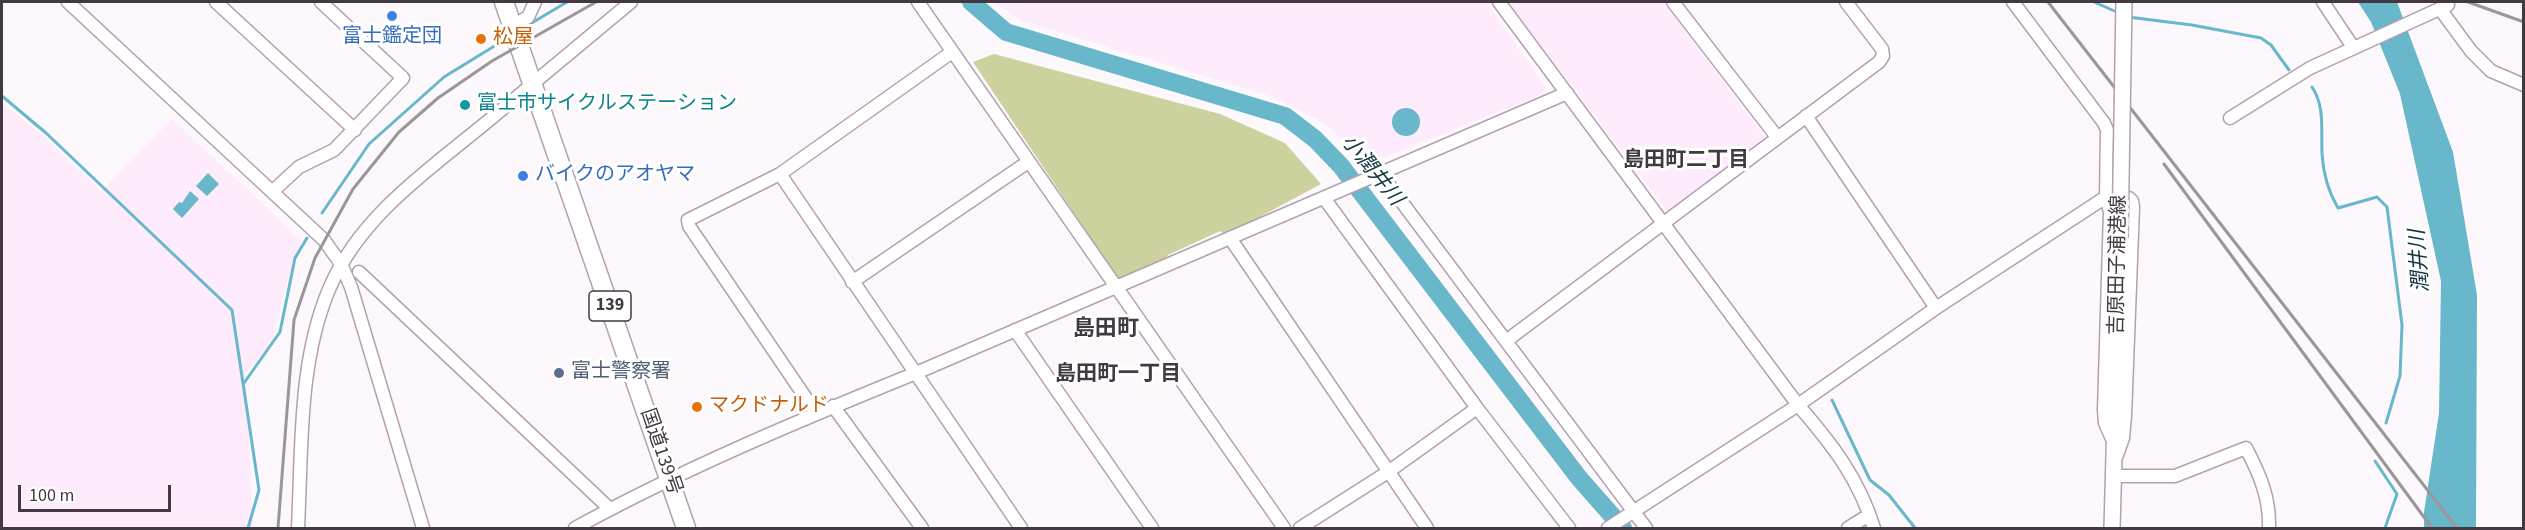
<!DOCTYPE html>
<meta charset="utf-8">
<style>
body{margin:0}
#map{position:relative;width:2525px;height:530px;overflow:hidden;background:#fcf8fc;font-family:"Source Sans 3",sans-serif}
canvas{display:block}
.frame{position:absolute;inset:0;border:3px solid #423942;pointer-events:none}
.scale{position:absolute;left:18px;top:485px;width:153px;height:27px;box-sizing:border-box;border:3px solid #423942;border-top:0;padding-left:8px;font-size:18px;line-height:21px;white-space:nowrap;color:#423942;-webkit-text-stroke:4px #fff;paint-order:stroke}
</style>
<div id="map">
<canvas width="2525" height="530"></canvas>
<div class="frame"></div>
<div class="scale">100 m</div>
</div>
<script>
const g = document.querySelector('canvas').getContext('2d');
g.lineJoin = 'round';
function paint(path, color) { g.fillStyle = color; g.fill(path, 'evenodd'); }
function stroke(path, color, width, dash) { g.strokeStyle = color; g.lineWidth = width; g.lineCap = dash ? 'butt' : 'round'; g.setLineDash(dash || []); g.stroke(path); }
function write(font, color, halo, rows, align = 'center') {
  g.font = font + ' "Source Sans 3","Noto Sans JP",sans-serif'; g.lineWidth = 6; g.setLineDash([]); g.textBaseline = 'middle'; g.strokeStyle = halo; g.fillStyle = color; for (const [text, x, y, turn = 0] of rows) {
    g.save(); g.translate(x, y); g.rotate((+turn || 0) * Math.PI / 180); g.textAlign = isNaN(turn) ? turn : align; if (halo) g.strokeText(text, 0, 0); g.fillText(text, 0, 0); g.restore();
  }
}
paint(new Path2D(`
 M994,2H1486L1545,87L1543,94L1370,163L1322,122L1270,96L1023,21Z
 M1508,2H1663L1766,139L1668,212Z
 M2,102L48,140L101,191L172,119L302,241L293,260L271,344L246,373L253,528H2Z`), '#feecfc');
paint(new Path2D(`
 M994,54L1220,114L1285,143L1321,184L1226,235L1220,231L1168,255L1165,260L1118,279L973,62Z`), '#cdd19d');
paint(new Path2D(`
 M2358,2H2397L2453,152L2477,295L2476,528H2424V512L2439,413L2441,281L2400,94L2371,22Z
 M1392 122a14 14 0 1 1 28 0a14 14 0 1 1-28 0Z
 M208,173L219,184L207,196L196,186Z
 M190,191L199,199L182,218L173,209L179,202L182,203Z`), '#68b7cb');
stroke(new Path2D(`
 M2094,2L2119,13
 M2128,17L2192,25L2261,38L2271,45L2289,70
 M530,24L567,2
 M2312,87C2325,106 2321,130 2322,153C2323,172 2328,191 2338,208L2377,197L2387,207L2402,325L2400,376L2386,423
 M2,96L46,133L232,310L259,490L248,528
 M322,213L369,144L444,77L501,42
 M244,383L280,332L295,258L307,238
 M1832,400L1870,480L1889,495L1915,528
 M2375,461L2397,494L2385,528`), '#68b7cb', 3);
stroke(new Path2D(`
 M971,2L1006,32L1285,116L1315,139L1341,166L1579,478L1623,528`), '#68b7cb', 18);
const minor = new Path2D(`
 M68,2L324,240L341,264L351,287L423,528
 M216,2L355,130
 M918,2L1284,528
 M1499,2L1798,405C1832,444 1859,479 1874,528
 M1673,2L1777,137
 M2013,2L2104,123L2107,130L2106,197L2110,212L2104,410L2105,423L2113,441
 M2323,2L2353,47
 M2440,9L2471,51L2491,71L2524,85
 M513,26L528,17L535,2
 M1806,116L1936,308
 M2230,118L2310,68L2448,5
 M1380,173L1646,528
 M780,174L1021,528
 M273,191L299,167L334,150L403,78L321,2
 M1324,198L1477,408L1569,528
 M1230,238L1427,528
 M359,272L610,509
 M852,282L1028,162
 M1015,330L1152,528
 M1506,341L1879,62L1883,56L1882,49L1846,2
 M833,406L922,528
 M816,413L689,226L688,220L780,174L952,52
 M2114,476H2175L2246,448C2260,475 2270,498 2269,528
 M298,528C302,449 298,361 330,287C361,215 430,169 488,121C536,81 584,41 631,2
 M575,528C685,468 800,420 916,373L1567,93
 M1300,528L1388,472L1477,408
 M1608,528L1798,405L1936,308L2106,197L2129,198L2132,201L2133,207L2125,416L2123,438L2117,455
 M1848,528L1869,515`);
const major = new Path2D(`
 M2112,528L2120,238`);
const highway = new Path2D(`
 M504,2L686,528`);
stroke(minor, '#b59fb3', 15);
stroke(major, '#b59fb3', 18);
stroke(highway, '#b59fb3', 21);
stroke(minor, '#fff', 12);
stroke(major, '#fff', 15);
stroke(highway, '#fff', 18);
stroke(new Path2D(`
 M2048,2L2457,528
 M2468,2L2524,22
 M2164,164L2432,528
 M278,528L294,320L315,258L353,189L399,132L438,98L492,61L596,2`), '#9c959c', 3);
const majorBridge = new Path2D(`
 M2120,238L2124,2`);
stroke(majorBridge, '#b59fb3', 18, []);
stroke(majorBridge, '#fff', 15);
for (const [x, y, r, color] of [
 [392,16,6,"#3f7fe0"],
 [481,39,6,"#e8710a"],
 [465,105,6,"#0f9aa8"],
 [523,176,6,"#3f7fe0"],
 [559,373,6,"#5c6f8a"],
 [697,407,6,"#e8710a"]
]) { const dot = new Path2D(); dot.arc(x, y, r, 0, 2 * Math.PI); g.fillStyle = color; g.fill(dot); stroke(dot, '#fff', 2); }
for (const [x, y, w] of [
 [610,306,42]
]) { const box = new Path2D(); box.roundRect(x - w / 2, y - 15, w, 30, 4.5); g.fillStyle = '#fff'; g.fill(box); stroke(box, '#423942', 1.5); }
write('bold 18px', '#423942', null, [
 ["139",610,306]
]);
write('20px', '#366cbe', '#fff', [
 ["富士鑑定団",392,38],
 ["バイクのアオヤマ",535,176,"left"]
]);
write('20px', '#c56008', '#fff', [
 ["松屋",493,39],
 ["マクドナルド",709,407]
], 'left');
write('20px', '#0d838f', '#fff', [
 ["富士市サイクルステーション",477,105]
], 'left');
write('20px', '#423942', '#fff', [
 ["吉原田子浦港線",2119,265,-89],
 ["国道139号",660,452,71]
]);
write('20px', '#4e5e75', '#fff', [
 ["富士警察署",571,373]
], 'left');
write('bold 21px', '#423942', '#fff', [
 ["島田町二丁目",1686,161],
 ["島田町一丁目",1118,375]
]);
write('italic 21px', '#10363f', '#fff', [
 ["小潤井川",1371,171,51],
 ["潤井川",2421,261,-94]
]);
write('bold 22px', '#423942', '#fff', [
 ["島田町",1106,330]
]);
</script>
